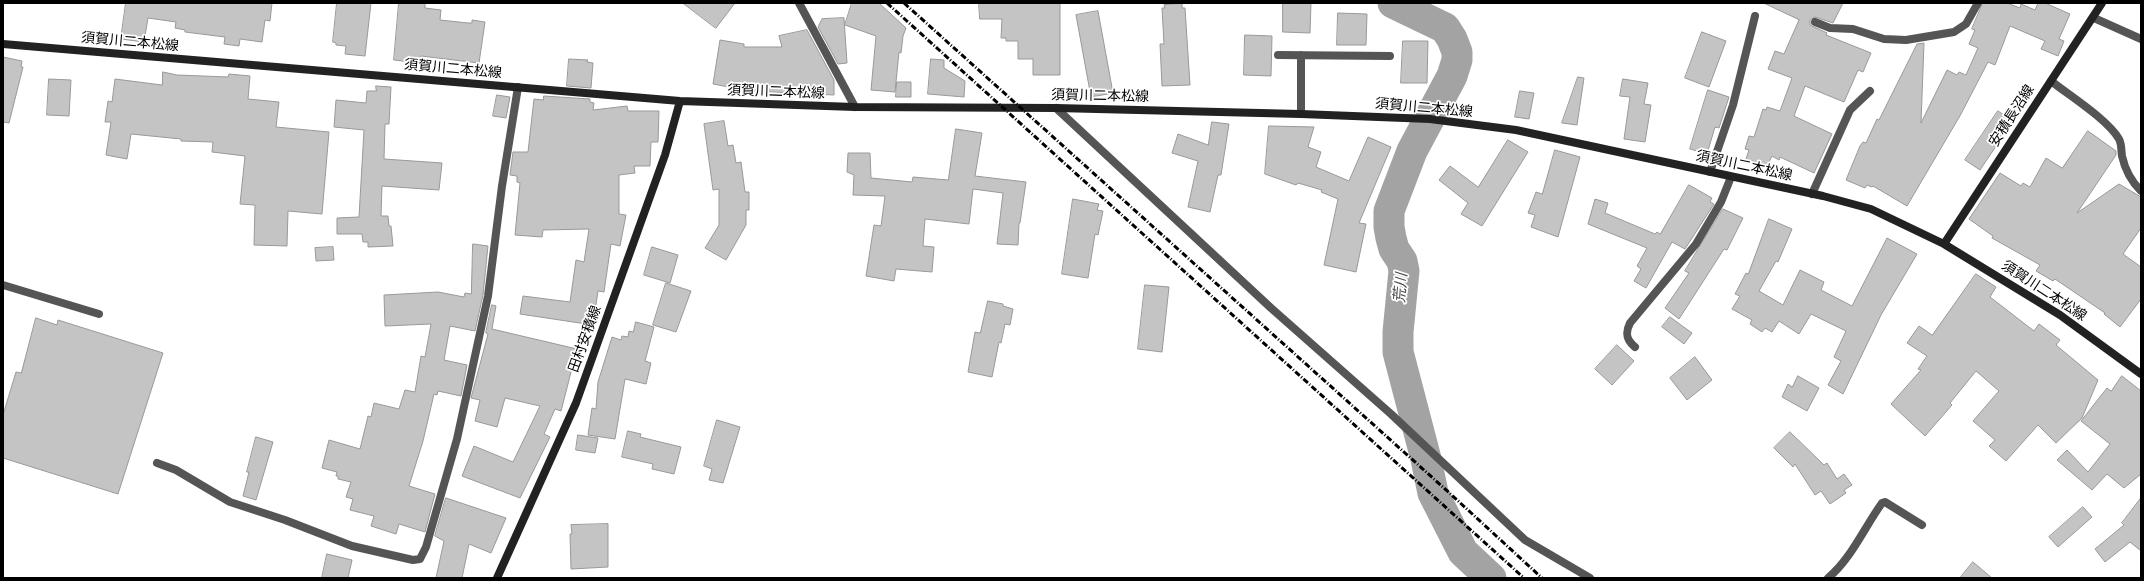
<!DOCTYPE html>
<meta charset="utf-8">
<style>
body{margin:0}
#map{position:relative;width:2144px;height:581px;overflow:hidden;background:#fff;font-family:"Work Sans",sans-serif}
canvas{display:block}
.frame{position:absolute;inset:0;border:4px solid #000;pointer-events:none}
</style>
<div id="map">
<canvas width="2144" height="581"></canvas>
<div class="frame"></div>
</div>
<script>
const g = document.querySelector('canvas').getContext('2d');
g.lineJoin = 'round';
function stroke(path, color, width, dash) { g.strokeStyle = color; g.lineWidth = width; g.lineCap = dash ? 'butt' : 'round'; g.setLineDash(dash || []); g.stroke(path); }
function paint(path, color) { g.fillStyle = color; g.fill(path, 'evenodd'); }
function write(font, color, halo, rows, align = 'center') {
  g.font = font + ' "Work Sans","Noto Sans JP",sans-serif'; g.lineWidth = 3.5; g.setLineDash([]); g.textBaseline = 'middle'; g.strokeStyle = halo; g.fillStyle = color; for (const [text, x, y, turn = 0] of rows) {
    g.save(); g.translate(x, y); g.rotate((+turn || 0) * Math.PI / 180); g.textAlign = isNaN(turn) ? turn : align; if (halo) g.strokeText(text, 0, 0); g.fillText(text, 0, 0); g.restore();
  }
}
stroke(new Path2D(`
 M1393,3L1445,28L1452,39L1457,52V60L1452,76L1412,151L1389,211V227L1391,238L1394,249L1402,261L1404,271L1398,332V352L1426,459L1433,493L1463,552L1491,578`), '#a3a3a3', 31);
const building = new Path2D(`
 M126,3H272L270,21L265,20L262,42L240,39L239,46L224,44L225,37L185,32V30L175,28L176,22L148,18L144,42L121,39Z
 M337,3H371L365,56L345,54L346,46L336,45V43L333,42Z
 M399,3H425V8L441,10L440,20L468,23H472V20L485,22L479,63L421,56L420,63L394,60Z
 M683,3H735L716,28Z
 M852,3H879L906,28L903,36L901,53L899,52L895,92L871,90L876,36L845,25Z
 M979,3H1060V75H1033V59H1018V41H1006V38H1001L1002,19H980Z
 M1283,3H1311L1310,33L1283,32Z
 M1764,3H1843L1833,23L1815,17L1810,20V25L1827,33L1826,35L1871,53L1863,72L1858,70L1844,102L1805,86L1794,116L1832,134L1814,173L1780,157L1779,160L1772,156L1767,166L1746,159L1749,150L1745,149L1749,136L1754,137L1763,109L1766,110L1767,107L1780,111L1792,78L1768,69L1775,51L1784,54L1799,20Z
 M1983,3H2007L2020,8L2021,4L2035,10L2038,3H2045L2070,14L2059,39L2064,41L2058,56L2041,49L2045,41L2010,26L1995,65L1988,62L1961,114L1907,206L1873,186L1872,187L1867,185L1865,188L1846,180L1860,146L1863,142L1866,143L1877,119L1879,120L1917,44L1924,43L1921,123L1947,70L1957,75L1959,72L1966,75L1978,48L1969,44L1975,30L1972,29Z
 M1182,4V8H1185L1190,85L1162,86L1160,44H1164L1162,8H1165L1164,5Z
 M1098,11L1113,93L1091,97L1076,15Z
 M1338,13L1367,14L1366,45H1337Z
 M844,18L847,63L838,64L818,27L822,19Z
 M807,30L834,80V95L750,91L713,84L720,40L744,44V47H782L779,36Z
 M1702,32L1726,41L1709,87L1685,78Z
 M1245,35L1272,36L1271,76L1244,75Z
 M1403,41H1428L1427,83H1401Z
 M3,57L22,61L21,67H23L9,123L3,122Z
 M569,59L588,60L587,62L593,63L591,88L567,86Z
 M931,59L944,60V68L965,81L964,97L928,94Z
 M163,72L177,75L228,77L229,74L250,76L248,99L279,102L276,127L329,132L322,214L288,211L287,246L254,245L255,205L240,204L245,156L212,152L213,142L181,141V139L131,134L127,159L106,155L111,122H105L108,101L112,102L115,79L162,85Z
 M1578,77L1584,78L1577,125L1562,123Z
 M49,79L71,80L69,116L47,115Z
 M1623,79L1648,83L1644,104L1651,105L1645,142L1624,139L1630,97L1620,96Z
 M897,82H911V97H896Z
 M376,86L391,87L389,124H385L384,159L442,163L439,190L382,186L381,216H388L389,226H391L393,246L368,247V242H363L362,234H337V218L359,217L364,130L334,127L336,100L366,103L367,91H376Z
 M1708,90L1729,97L1719,128L1715,127L1707,154L1690,149Z
 M1520,91L1534,93L1529,119L1515,117Z
 M497,95L510,97L506,118L493,116Z
 M544,96L590,99V102L594,103L593,110L627,106L628,111H659L658,142H651L650,166H634L635,173L619,175V214L626,215L620,246L611,244L604,292L598,291L593,325L520,314L523,296L570,302L576,260L584,262L589,229L543,230L542,237L515,235L520,183L517,182V176L510,175L513,152H528L534,99L543,100Z
 M1998,111L2013,121L1980,170L1965,160Z
 M724,121L728,146L733,145L736,163L741,162L745,192H749V210H746V225L726,260L705,248L719,225V189L713,190L704,124Z
 M1212,122L1229,124L1221,175H1218L1210,212L1188,207L1198,161L1172,153L1178,134L1208,145Z
 M1269,126L1314,127L1308,147L1321,152L1316,167L1349,181L1368,137L1391,147L1359,223L1366,224L1356,272L1324,265L1338,199L1321,192L1322,190L1298,183L1296,185L1265,174Z
 M956,129L982,133L975,176L1026,182L1020,223H1019L1018,245L997,244L1003,193L973,189L969,224L925,219L923,246L934,247L932,272L896,269L894,281L866,276L874,225L881,226L885,196L853,195L854,175L847,172L848,153H870L871,178L912,182L913,177L948,180Z
 M2088,131L2116,151V155L2077,213L2119,184L2141,197V228L2123,254L2141,267V299L2120,327L2104,314L2105,313L2055,279L2053,281L2036,271L2040,265L1992,238L1993,236L1969,219L2000,173L2021,186L2023,183L2030,187L2046,158L2062,168Z
 M1508,140L1528,152L1482,226L1461,214L1468,203L1439,180L1450,166L1478,187Z
 M1555,150L1580,157L1558,237L1531,227L1535,215L1528,213L1536,192L1542,194Z
 M1689,185L1712,198L1710,202L1714,204L1685,249L1672,242L1646,288L1634,281L1641,269L1637,266L1647,248L1588,224L1595,199L1608,203L1605,213L1655,234L1657,232L1660,234Z
 M1073,199L1099,204L1097,210L1103,211L1098,235L1095,234L1088,278L1062,274Z
 M1723,209L1743,218L1727,250L1724,249L1679,319L1665,308L1689,273L1685,271Z
 M1769,219L1792,229L1778,262L1776,261L1759,291L1783,305L1800,270L1824,282L1821,290L1852,306L1887,238L1917,254L1881,315L1843,394L1828,385L1841,361L1834,357L1846,331L1811,314L1799,334L1779,321L1772,332L1765,328L1762,332L1750,324L1752,320L1732,309L1740,296L1735,294L1746,273L1748,274Z
 M473,244L488,246L483,295L475,331L450,326L444,360L467,365L461,396L438,391L437,395L434,394L423,441L409,486L435,494L425,532L399,524L396,534L371,526L374,516L350,510L353,499L346,497L351,482L338,479V476H336L337,472L322,468L329,440L360,449L368,416L371,417L374,403L399,409L405,390L415,392L421,356L425,357L431,324L385,326L384,295L438,292L464,297L465,293L471,294Z
 M333,247L334,260L316,261L315,248Z
 M652,247L678,255L670,283L644,275Z
 M1976,274L1996,287L1990,297L2034,331L2039,324L2060,340L2056,345L2098,380L2082,418L2056,443L2038,425L2006,461L1989,446L1995,440L1973,421L1999,391L1976,371L1950,403L1952,405L1925,436L1891,404L1921,370L1918,369L1927,356L1907,343L1919,326L1932,335Z
 M666,283L691,291L676,332L653,325Z
 M1145,285L1169,287L1162,352L1138,349Z
 M988,301L1003,304V306L1013,309L1010,325L1005,324L1001,343L999,342L992,377L968,372L975,332L980,333Z
 M492,305L496,306L492,329L577,349L561,411L555,409L544,434L550,437L520,498L462,476L474,446L513,462L540,406L505,398L497,427L475,421L480,400L471,398L488,334L486,333Z
 M1670,317L1692,333L1684,344L1662,327Z
 M36,318L57,325L58,320L163,353L118,494L3,458V415L16,372L21,373Z
 M636,322L654,327L645,361L651,363L646,384L625,379L615,439L588,435L592,408L596,409L598,382L612,337L621,340L622,336L628,337L629,331L633,332Z
 M1617,345L1634,361L1612,385L1595,369Z
 M1695,357L1712,380L1687,400L1670,378Z
 M1798,376L1819,388L1807,411L1782,397L1788,384L1792,387Z
 M2122,376L2141,391V474L2124,488L2107,474L2092,490L2057,460L2067,450L2088,472L2110,444L2081,421L2107,388L2111,391Z
 M717,420L740,427L723,483L709,480L712,469L704,466Z
 M628,431L641,434L640,437L681,447L674,474L652,469L653,464L622,457Z
 M1790,432L1824,465L1827,463L1837,479L1844,474L1852,485L1844,490L1846,493L1830,504L1821,491L1815,495L1795,464L1793,467L1774,448Z
 M578,435L598,438L595,453L576,450Z
 M256,437L273,442L256,500L243,496L249,472H247Z
 M446,498L506,518L491,553L469,544L462,578H436L444,541L435,536Z
 M2141,498V551L2130,542L2105,562L2095,549L2124,525L2122,523Z
 M2083,507L2092,517L2058,547L2049,537Z
 M608,524V567L571,569L570,534H572L571,525Z
 M327,554L352,560L348,578H322Z
 M1973,562L1992,578H1960Z`);
paint(building, '#c4c4c4');
stroke(building, '#999', 1);
stroke(new Path2D(`
 M3,285L99,314`), '#555', 8);
stroke(new Path2D(`
 M799,3L855,107
 M2094,18L2141,39
 M1815,22L1830,28L1853,29L1884,39L1906,40L1954,32L1966,24L1978,3
 M1278,55L1390,56
 M1301,55V114
 M2051,81C2070,96 2107,119 2119,139C2122,145 2121,150 2122,156C2125,170 2131,181 2141,191
 M1056,108L1271,308L1391,414L1525,540L1590,578
 M1710,172L1733,105L1755,16
 M1812,194L1850,110L1870,91
 M1635,347C1626,340 1625,333 1630,323L1696,244L1721,202L1731,177
 M157,463L176,470L230,502L285,520L352,546L413,560L420,559L426,547L457,439L488,296L502,186L518,87
 M1828,578C1851,559 1864,528 1882,503L1885,502L1922,525`), '#555', 8);
stroke(new Path2D(`
 M3,44L680,101L855,107L1056,108L1301,114L1430,119L1516,130L1823,196L1871,209L1944,244L2060,315L2141,374
 M1944,244L2102,3
 M497,578L576,403L665,155L680,101`), '#222', 8);
stroke(new Path2D(`
 M887,3L1524,578
 M904,3L1444,488L1542,578`), '#000', 3, [6, 2, 1, 2]);
write('14px', '#000', '#fff', [
 ["須賀川二本松線",130,42,5],
 ["須賀川二本松線",453,69,5],
 ["須賀川二本松線",776,92,2],
 ["須賀川二本松線",1100,96,1],
 ["須賀川二本松線",1424,108,5],
 ["安積長沼線",2012,116,-57],
 ["須賀川二本松線",1744,166,12],
 ["須賀川二本松線",2044,291,33],
 ["田村安積線",585,339,-70]
]);
write('italic 15px', '#444', '#fff', [
 ["荒川",1401,288,-86]
]);
</script>
